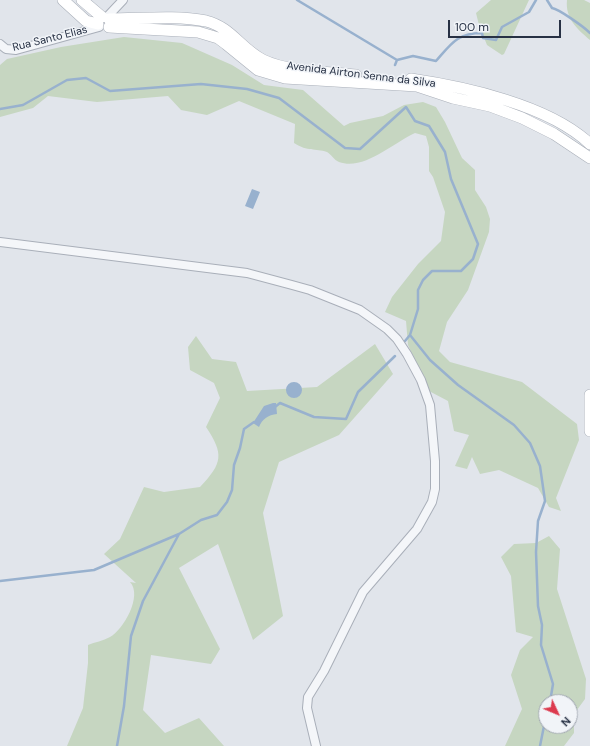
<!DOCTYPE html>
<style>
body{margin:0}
#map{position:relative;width:590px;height:746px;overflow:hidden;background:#e1e5eb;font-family:"DM Sans",sans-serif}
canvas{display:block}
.north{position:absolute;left:538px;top:694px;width:40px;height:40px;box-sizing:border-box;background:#f1f4f8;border:1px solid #a0a6b0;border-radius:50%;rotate:134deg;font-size:11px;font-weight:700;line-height:16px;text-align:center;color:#273144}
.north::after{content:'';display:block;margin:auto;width:14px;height:18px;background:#dc3a4e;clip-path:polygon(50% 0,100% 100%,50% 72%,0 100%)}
.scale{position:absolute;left:448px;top:20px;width:113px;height:18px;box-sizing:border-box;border:2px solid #273144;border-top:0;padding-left:5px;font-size:12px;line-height:14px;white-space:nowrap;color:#273144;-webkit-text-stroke:3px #f1f4f8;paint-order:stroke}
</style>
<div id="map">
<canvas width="590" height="746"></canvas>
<div class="north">N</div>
<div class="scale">100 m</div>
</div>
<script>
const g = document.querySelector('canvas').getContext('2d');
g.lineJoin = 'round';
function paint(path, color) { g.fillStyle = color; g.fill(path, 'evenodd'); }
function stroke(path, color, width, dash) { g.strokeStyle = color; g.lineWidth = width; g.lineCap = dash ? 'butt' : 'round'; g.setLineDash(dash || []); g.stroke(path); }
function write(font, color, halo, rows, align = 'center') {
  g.font = font + ' "DM Sans",sans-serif'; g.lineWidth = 3; g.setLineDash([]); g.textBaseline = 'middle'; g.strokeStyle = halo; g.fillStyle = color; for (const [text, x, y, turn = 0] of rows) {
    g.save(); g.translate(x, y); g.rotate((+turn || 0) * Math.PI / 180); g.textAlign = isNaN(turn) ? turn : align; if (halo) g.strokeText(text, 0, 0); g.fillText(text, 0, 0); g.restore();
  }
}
paint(new Path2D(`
 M491,0H529L504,54L502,55L487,45L479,25L476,13Z
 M567,0H584L590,3V40C577,29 565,18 567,0Z
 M124,37L182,43L232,65L264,85L303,90L344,126L350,123L383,116L404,105L423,102L436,107L445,122L462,158L475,170V190L486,207L490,219L489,232L468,290L447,322L439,351L450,362L522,382L577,424L579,440L556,498L561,511L549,507L538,488L499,470L480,474L472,457L467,469L455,466L469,435L454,431L448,401L429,391L408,345L406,321L385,312L392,297L418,264L441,241L445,212L433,177L429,171V147L426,136L415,133C393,143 364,171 339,162C334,160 331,154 327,152C315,148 308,152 294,143L295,124L239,101L207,115L181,110L168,96L97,102L48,96L33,108L0,117V65L7,59L61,47Z
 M196,336L212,359L236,362L247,391L317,387L375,344L393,374L339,435L279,462L263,513L283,616L253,640L218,544L179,568L220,649L211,664L151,655L143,710L165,733L199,718L224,746H67L83,708L88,663V645C95,642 103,641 110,637C123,630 143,596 130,582L136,583L104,554L120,539L144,487L164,492L200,487C223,463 224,454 206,427L220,398L214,383L190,370L188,347Z
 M549,536L560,549L557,589L586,679L585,699L574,714V733L564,746H505L522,709L511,675L520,650L533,637L516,632L511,576L501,557L514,544L536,543ZM546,702H570V726H546Z`), '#c6d6c1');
paint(new Path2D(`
 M252,189L260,192L253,209L245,206Z
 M286 390a8 8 0 1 1 16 0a8 8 0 1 1-16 0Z
 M273,403H276L277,414C268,415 262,419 259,427L253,423L264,406Z`), '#98b1ce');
stroke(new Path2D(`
 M297,0L397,60
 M547,0L552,8C559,9 584,27 590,33
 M395,65L397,60L413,56L436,61C451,44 457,33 482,33L483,38L496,40L502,27L529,12L536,0
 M0,109L23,105L67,80L86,78L110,91L201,84L247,89L279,98L345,148L360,149L406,107L415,121L429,126L445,152L451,179L478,244L473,259L461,271H432L423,280L418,290V309L410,335L405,341
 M410,335L430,360L458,385L514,425L530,443L540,466L545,501L538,521L536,552L538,606L542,625L541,645L553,684L550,702
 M275,407L280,403L314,417L346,419L358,392L395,356
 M0,581L94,570L179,534
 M117,746L124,706L131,636L143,601L179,534L201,520L217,515L227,502L232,490L234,465L240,448L244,429L254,422
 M540,746L546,716`), '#98b1ce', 2.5);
const street = new Path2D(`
 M107,17L123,0
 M0,44L6,49L16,50L99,27
 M0,242L247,273L292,285L310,290L360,310L387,329L397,339L407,354L421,380L430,405L435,461V489L432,502L417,529L363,592L324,671L308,697L307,708L316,746`);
const secondary = new Path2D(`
 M63,0L86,21L98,24
 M82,0L102,17
 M109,19C141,19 175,15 206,21C231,27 241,49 263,60C288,72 327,72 356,75
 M109,27L198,32L218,38L226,44L258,70L285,78L417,86L453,98L490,106L522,118L554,134L590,158
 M411,79C465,87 549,105 590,144
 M590,395V431`);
stroke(street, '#a9afb9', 10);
stroke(secondary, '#a9afb9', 12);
stroke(street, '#f4f6f9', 8);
stroke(secondary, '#fff', 11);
write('11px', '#273144', '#f1f4f8', [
 ["Rua Santo Elias",50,39,-14],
 ["Avenida Airton Senna da Silva",361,75,7]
]);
</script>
